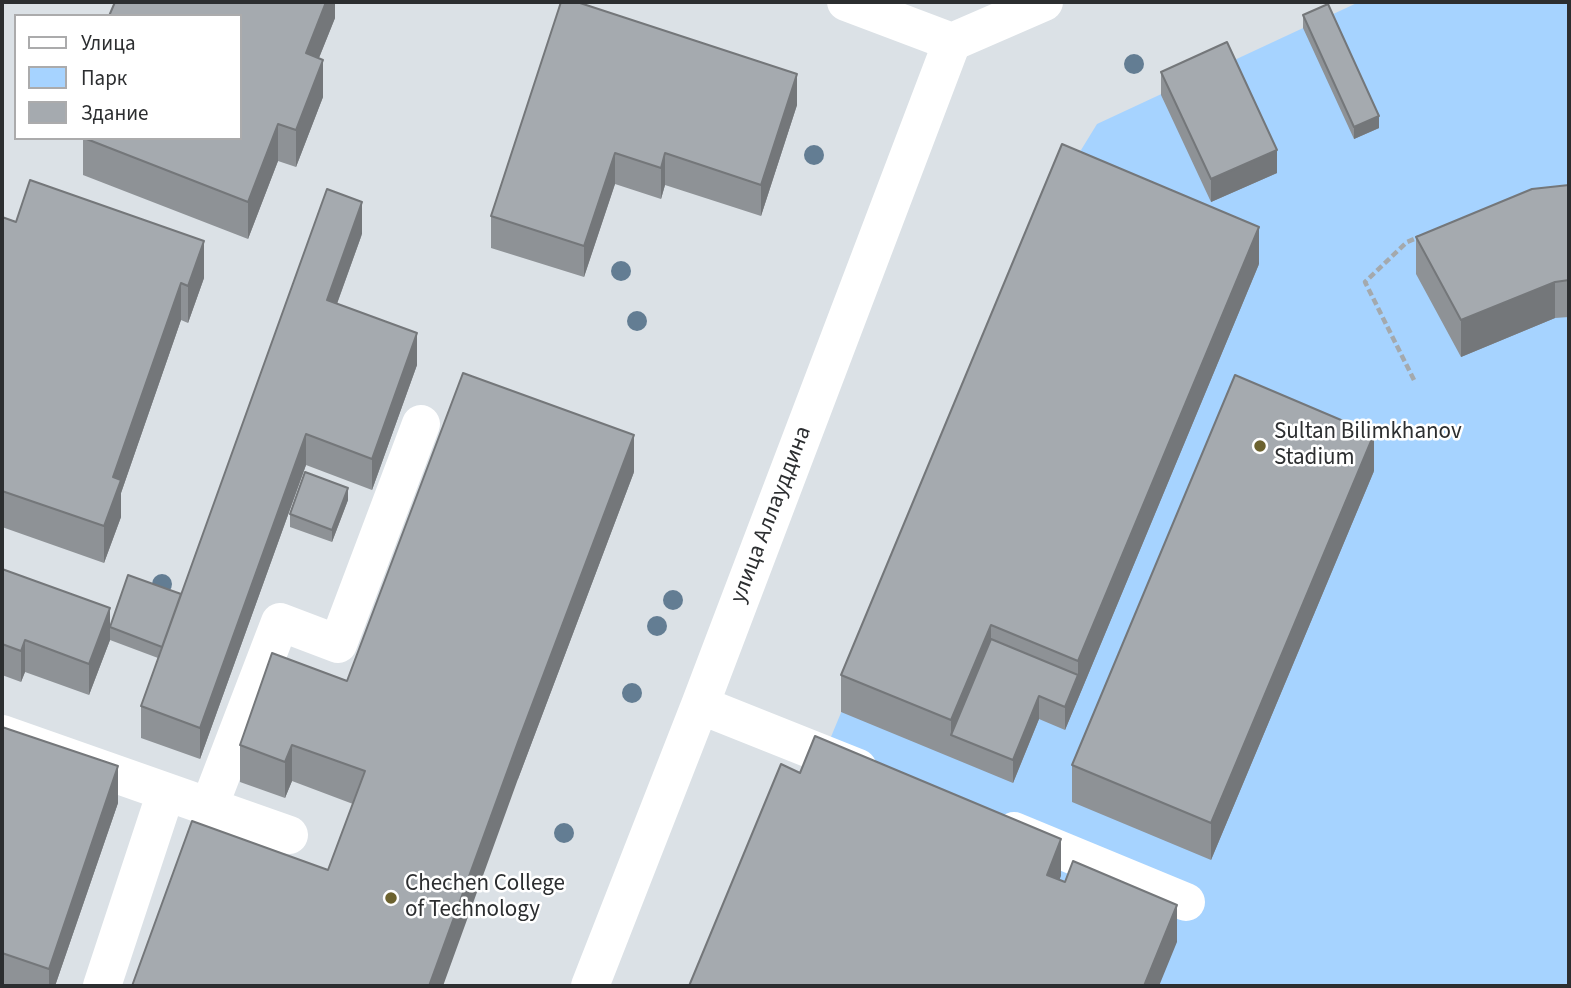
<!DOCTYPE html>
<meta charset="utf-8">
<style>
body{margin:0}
#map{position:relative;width:1571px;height:988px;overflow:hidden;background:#dbe1e6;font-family:"Source Sans 3",sans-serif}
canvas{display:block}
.frame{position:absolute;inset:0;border:4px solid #2c2e30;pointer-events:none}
.legend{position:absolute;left:14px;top:14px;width:228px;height:126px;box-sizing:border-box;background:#fff;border:2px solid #ababac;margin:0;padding:9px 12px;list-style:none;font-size:21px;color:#2c2e30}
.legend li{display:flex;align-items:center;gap:14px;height:35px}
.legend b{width:35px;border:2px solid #ababac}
</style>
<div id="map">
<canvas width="1571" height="988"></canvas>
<div class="frame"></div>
<ul class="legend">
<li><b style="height:9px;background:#fff"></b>Улица</li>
<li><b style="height:19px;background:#a6d3ff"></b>Парк</li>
<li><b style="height:19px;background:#a5aaaf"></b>Здание</li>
</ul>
</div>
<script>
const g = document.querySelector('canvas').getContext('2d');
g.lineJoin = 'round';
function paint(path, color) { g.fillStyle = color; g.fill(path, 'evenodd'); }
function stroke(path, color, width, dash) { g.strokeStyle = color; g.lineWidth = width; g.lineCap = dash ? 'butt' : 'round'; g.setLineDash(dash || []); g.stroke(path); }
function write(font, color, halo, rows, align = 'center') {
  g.font = font + ' "Source Sans 3",sans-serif'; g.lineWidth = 5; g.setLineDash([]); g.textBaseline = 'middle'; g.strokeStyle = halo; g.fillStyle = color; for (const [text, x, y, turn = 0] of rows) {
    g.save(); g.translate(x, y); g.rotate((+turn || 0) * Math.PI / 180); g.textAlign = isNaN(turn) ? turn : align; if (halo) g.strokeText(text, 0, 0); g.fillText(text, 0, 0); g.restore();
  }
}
paint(new Path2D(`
 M1359,2H1569V986H704L801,809L1062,181L1097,124Z`), '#a6d3ff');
stroke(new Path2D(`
 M1414,380L1365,282L1407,242L1419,237`), '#a4a9ad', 4.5, [7, 3.5]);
stroke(new Path2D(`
 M700,705L858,768
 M2,734L289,835
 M209,807L280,622L338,644L421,424
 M1014,831L1186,902
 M102,986L166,792
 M590,986L700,705L952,42`), '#fff', 38);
stroke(new Path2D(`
 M846,2L952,42L1044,2`), '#fff', 38);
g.fillStyle = '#637d93';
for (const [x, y] of [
 [1134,64],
 [814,155],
 [621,271],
 [637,321],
 [162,584],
 [673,600],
 [657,626],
 [632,693],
 [564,833]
]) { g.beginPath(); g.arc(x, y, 10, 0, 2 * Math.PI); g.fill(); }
paint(new Path2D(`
 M335,2V18L319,58L323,97L296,167L278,161L248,239L83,175V138H240Z
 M561,2L797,105L761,216L665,185L661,199L615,184L584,277L491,248V216Z
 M1303,15L1379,128L1354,139L1303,28Z
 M1161,72L1277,173L1211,202L1161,95Z
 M1569,185V317L1555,318L1461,357L1416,274V237Z
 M2,217L204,278L188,323L181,320L121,493V517L104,563L2,527Z
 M362,234L337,304L417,365L372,490L306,465L200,759L141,738V706L158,658L110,640L89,695L25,672L21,682L2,675V569L110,627L181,594Z
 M1259,264L1065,730L1039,719L1013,783L841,712V675Z
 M1374,471L1211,860L1072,802V765Z
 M634,472L518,779L328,870L353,804L292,781L285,798L240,782V745L347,681Z
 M348,500L332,542L290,527V514Z
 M2,727L118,803L55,986H2Z`), '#8e9296');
paint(new Path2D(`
 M326,2H335V18L306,90V53Z
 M323,60V97L296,167V130Z
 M797,74V105L761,216V185Z
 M1379,116V128L1354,139V127Z
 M278,124V161L248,239V202Z
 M1277,150V173L1211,202V179Z
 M615,153V184L584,277V246Z
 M665,153V185L661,199V168Z
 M362,202V234L327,331V300Z
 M1259,227V264L1065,730V707L1078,675V661Z
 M204,241V278L188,323V286Z
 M1555,282V318L1461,357V320Z
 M181,283V320L121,493V517L104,563V526L113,477Z
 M417,333V365L372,490V459Z
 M306,434V465L200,759V728Z
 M1374,434V471L1211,860V823Z
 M634,435V472L518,779L443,986H429L518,742Z
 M348,488V500L332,542V530Z
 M110,608V640L89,695V664Z
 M991,625V662L951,735V720Z
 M25,640V672L21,682V651Z
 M1039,696V719L1013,783V760Z
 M292,745V781L285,798V762Z
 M118,766V803L55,986H49V969Z
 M1061,839V876L1047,912V875Z
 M1177,905V942L1159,986H1144Z`), '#74777a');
const building = new Path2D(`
 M115,2H326L306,53L323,60L296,130L278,124L248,202L84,138H240V16H109Z
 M561,2H577L797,74L761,185L665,153L661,168L615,153L584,246L491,216Z
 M1328,4L1379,116L1354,127L1303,15Z
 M1227,42L1277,150L1211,179L1161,72Z
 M1062,144L1259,227L1078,661L991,625L951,720L841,675Z
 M30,180L204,241L188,286L181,283L113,477L121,480L104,526L2,491V217L16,222Z
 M1569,185V280L1555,282L1461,320L1416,237L1532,189Z
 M327,189L362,202L327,300L417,333L372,459L306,434L200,728L141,706Z
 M463,373L634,435L518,742L429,986H132L192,821L328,870L365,771L292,745L285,762L240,745L272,653L347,681Z
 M1235,375L1374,434L1211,823L1072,765Z
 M305,472L348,488L332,530L290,514Z
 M2,569L110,608L89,664L25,640L21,651L2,644Z
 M128,575L181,594L162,647L110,627Z
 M991,639L1078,675L1065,707L1039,696L1013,760L951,735Z
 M2,727L118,766L49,969L2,953Z
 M815,736L1061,839L1047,875L1065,882L1073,861L1177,905L1144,986H689L781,764L800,773Z`);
paint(building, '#a5aaaf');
stroke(building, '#74777a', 2);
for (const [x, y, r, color] of [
 [1260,446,7,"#6c622f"],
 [391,898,7,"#6c622f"]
]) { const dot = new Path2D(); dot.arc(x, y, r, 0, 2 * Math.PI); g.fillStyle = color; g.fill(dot); stroke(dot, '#fff', 2.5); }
write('23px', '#2c2e30', '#fff', [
 ["Sultan Bilimkhanov",1274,433],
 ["Stadium",1274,459],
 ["Chechen College",405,885],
 ["of Technology",405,911]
], 'left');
write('23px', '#2c2e30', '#fff', [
 ["улица Аллауддина",772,515,-69]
]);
</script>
